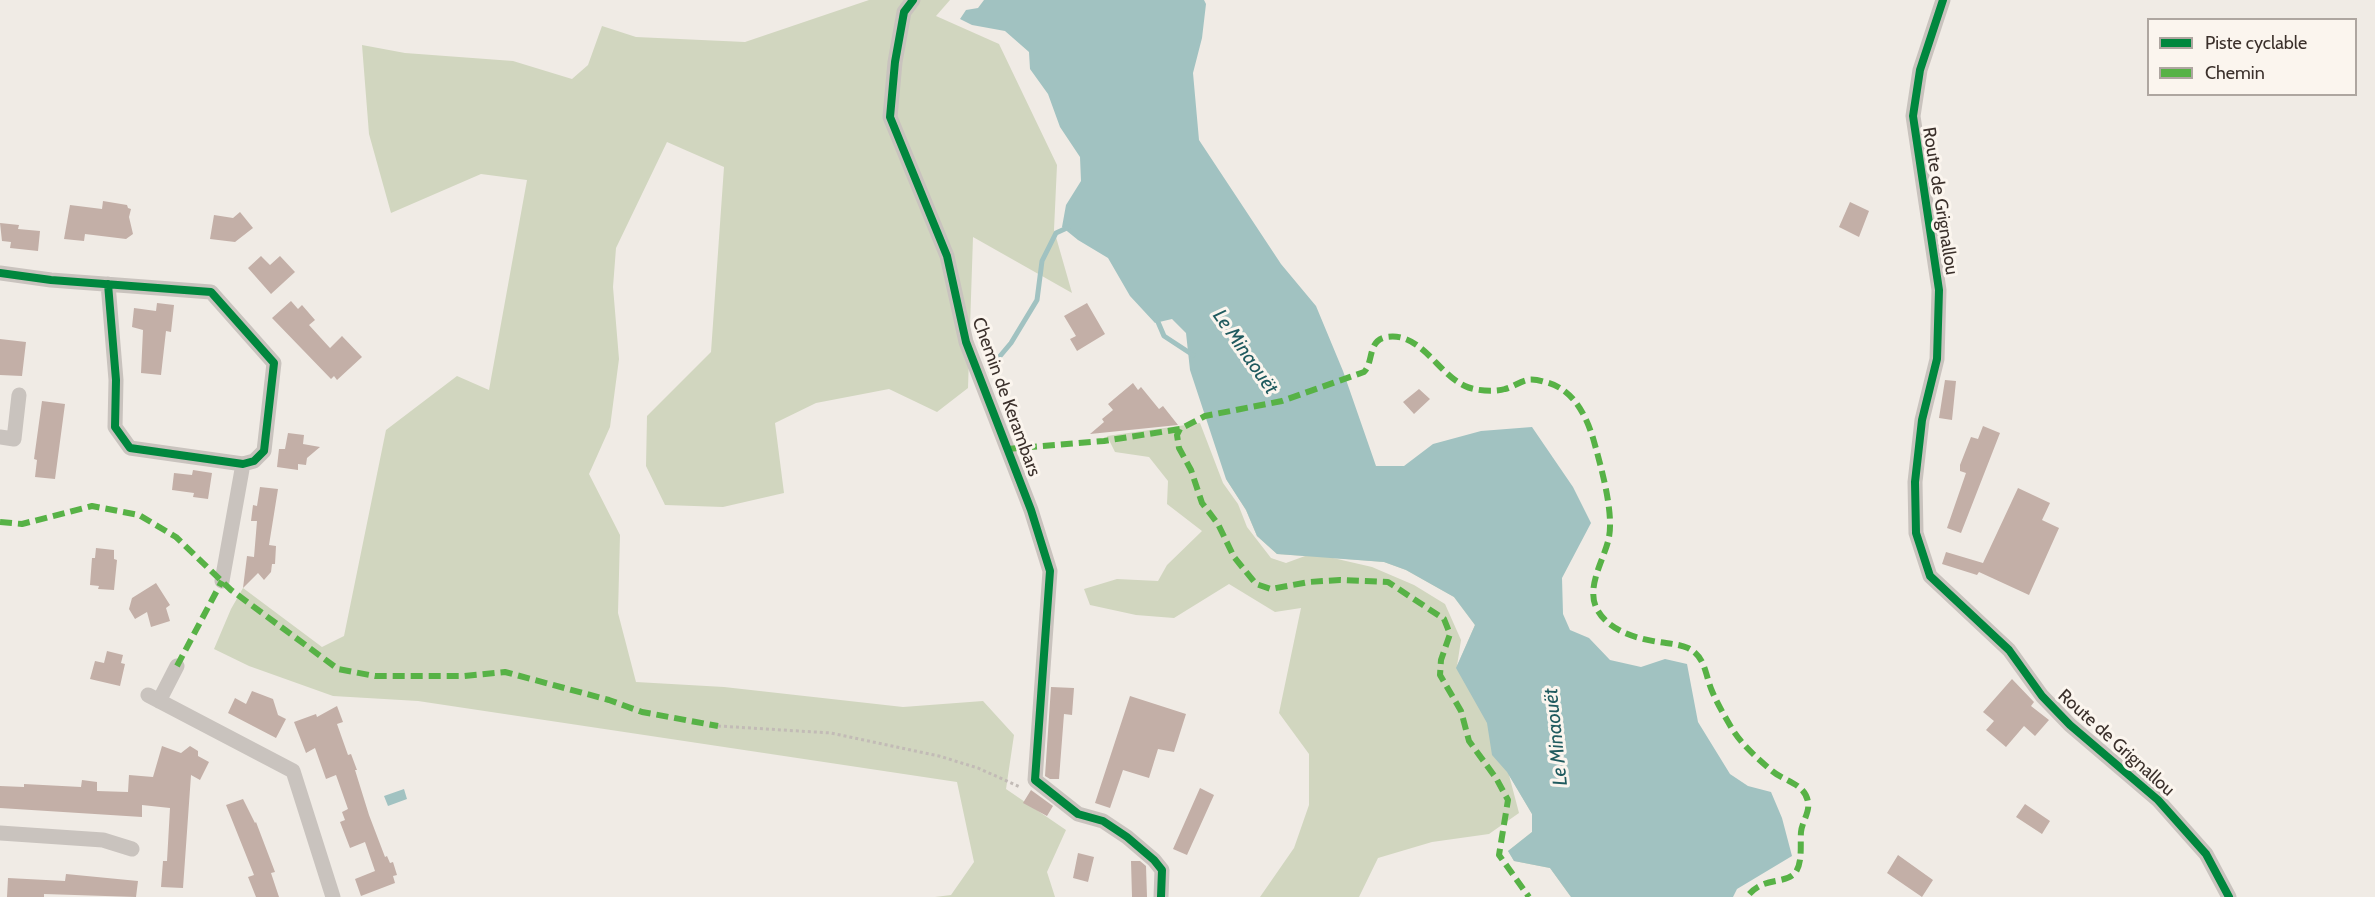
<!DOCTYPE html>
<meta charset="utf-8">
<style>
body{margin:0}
#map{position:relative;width:2375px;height:897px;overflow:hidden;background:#f0ebe5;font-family:Cabin,sans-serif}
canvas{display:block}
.legend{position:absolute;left:2147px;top:18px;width:210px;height:78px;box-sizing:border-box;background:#fbf5ee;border:2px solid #aea6a0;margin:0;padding:8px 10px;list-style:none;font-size:18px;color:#3b302b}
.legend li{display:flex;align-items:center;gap:12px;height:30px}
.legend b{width:30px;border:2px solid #aea6a0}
</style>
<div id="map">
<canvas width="2375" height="897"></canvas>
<ul class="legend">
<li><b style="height:8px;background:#00873e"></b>Piste cyclable</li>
<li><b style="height:8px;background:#57b246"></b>Chemin</li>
</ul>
</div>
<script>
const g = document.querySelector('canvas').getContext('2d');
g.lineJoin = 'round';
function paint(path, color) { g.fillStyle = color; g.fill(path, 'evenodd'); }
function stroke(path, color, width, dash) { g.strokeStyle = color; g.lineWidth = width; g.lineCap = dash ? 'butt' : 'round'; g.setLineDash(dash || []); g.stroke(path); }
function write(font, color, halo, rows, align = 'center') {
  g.font = font + ' Cabin,sans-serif'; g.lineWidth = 6; g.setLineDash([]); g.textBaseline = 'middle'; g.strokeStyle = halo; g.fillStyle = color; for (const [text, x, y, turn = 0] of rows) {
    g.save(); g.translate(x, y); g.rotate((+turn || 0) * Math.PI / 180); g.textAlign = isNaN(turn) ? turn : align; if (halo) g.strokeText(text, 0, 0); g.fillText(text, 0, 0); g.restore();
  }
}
paint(new Path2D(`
 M869,0H950L936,16L999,44L1057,165L1054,230L1072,293L973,237L968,388L937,412L889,389L816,403L775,423L784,493L723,507L665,505L646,466L647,416L711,352L724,167L667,142L616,248L613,287L619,359L610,427L589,474L620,535L618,613L636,682L724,687L903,707L983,701L1014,735L1006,789L1066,830L1047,872L1055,897H935L951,895L974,862L957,782L418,701L333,696L249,666L214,649L231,609L243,588L322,647L344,636L386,430L457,376L489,390L527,180L481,174L391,213L369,134L362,45L405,53L513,61L572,79L588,65L602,26L636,37L745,42Z
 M1200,423L1223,483L1238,504L1247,527L1271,558L1286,563L1305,556L1277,554L1257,536L1246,510L1226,479L1503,599L1571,897L1550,868L1514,861L1508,851L1532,832V814L1509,775L1519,813L1489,834L1432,842L1378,858L1359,897H1260L1294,848L1309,805V754L1279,713L1301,608L1275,612L1229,584L1174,618L1136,615L1090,605L1084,589L1117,579L1158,581L1167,565L1202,531L1167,504L1168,481L1149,457L1115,452L1107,436ZM1333,558L1384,562L1406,570L1454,597L1475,625L1457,666L1461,640L1445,604L1414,585L1372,567Z`), '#d1d6bf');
paint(new Path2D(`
 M984,0H1204L1206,4L1202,38L1193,73L1199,140L1281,264L1316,306L1343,371L1376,466H1404L1433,444L1481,431L1532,427L1573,487L1591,523L1562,578L1563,614L1570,630L1589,638L1610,660L1641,667L1665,659L1687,664L1698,722L1730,774L1748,786L1771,792L1782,818L1792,856L1737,889L1733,897H1571L1550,868L1514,861L1508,851L1532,832V814L1507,772L1492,755L1487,723L1456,668L1475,625L1454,597L1406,570L1384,562L1277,554L1257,536L1246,510L1226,479L1190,370L1186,333L1172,319L1155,323L1130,296L1108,258L1078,240L1062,227L1066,205L1081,181L1080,157L1060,127L1048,94L1030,69L1029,52L1005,31L972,25L960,19L966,10L978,8Z
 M404,789L407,799L388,806L384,796Z`), '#a1c2c1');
stroke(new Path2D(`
 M1155,315L1164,336L1193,355
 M990,368L1011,343L1037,300L1042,261L1056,233L1069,227`), '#a1c2c1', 5);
paint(new Path2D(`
 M103,201L127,205L128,208L131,209L129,217L133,234L126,239L85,234L84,241L64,239L70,205L102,209Z
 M1850,202L1869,211L1859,237L1839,227Z
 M240,212L253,228L235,242L210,239L214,215L233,218Z
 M0,223L19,225L18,229L40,231L38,251L10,248L11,242L2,241Z
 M261,256L270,265L280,256L295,272L271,294L248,268Z
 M291,301L298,309L302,305L315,320L309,325L330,348L342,336L362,357L337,380L334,376L331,379L272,318Z
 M157,303L174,305L171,332L166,331L161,375L141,373L143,330L132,327L134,308L156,311Z
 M1087,303L1105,334L1077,351L1070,339L1076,336L1064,316Z
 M0,339L26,342L22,376L0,375Z
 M1945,380L1956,381L1952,420L1939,418Z
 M1133,383L1138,390L1141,387L1159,409L1163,406L1178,425L1090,434L1104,422L1102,419L1113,410L1108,404Z
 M1419,389L1430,399L1414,414L1403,402Z
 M42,401L65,404L55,479L35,477L37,460L34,459Z
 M1983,426L2000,433L1961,533L1947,528L1966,473L1960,471V465L1971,437L1978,439Z
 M288,433L304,435L303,444L320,447L307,458L306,465L298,464V470L277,467L279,449H285Z
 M193,470L212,473L208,499L193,497L194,493L172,490L174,473L192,475Z
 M260,487L278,489L269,545L276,546L275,564H272L271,572L264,580L258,573L243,588L247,556L254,557L257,521H251L253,505L257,506Z
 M2018,488L2050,503L2042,520L2059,528L2029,595L1979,572L1977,575L1942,564L1946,552L1983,563Z
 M96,548L114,550V559L117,560L114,590L98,589L99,586L90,585L92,558H95Z
 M156,583L170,605L166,608L170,621L151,627L147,612L135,619L129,609L132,598Z
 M107,651L123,655L121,663L125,664L120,686L90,679L95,661L104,663Z
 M2012,679L2034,702L2031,706L2049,720L2035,736L2024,726L2006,747L1986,730L1994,721L1983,712Z
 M1051,687L1074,688L1072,715L1064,714L1059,779H1050L1045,776Z
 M252,691L273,699L278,715L286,719L276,738L228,713L235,698L246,704Z
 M1130,696L1186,714L1174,752L1158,749L1149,778L1123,770L1110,808L1095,803Z
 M337,706L343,722L337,724L348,755L351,754L357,770H355L369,815L385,857L387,856L390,863L393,862L397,875L393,876L395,883L361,896L355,879L375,871L365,842L350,848L340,822L345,820L342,812L348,809L336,775L326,779L315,748L306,753L294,722L316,714L317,717Z
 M162,746L181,753L190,746L198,751V756L209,762L200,780L191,775L183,888L161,887L163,861H167L170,808L142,805V817L0,808V786L24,787V784L81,787L82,780L97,782V791L128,792L129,775L153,777Z
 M1200,788L1214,795L1187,855L1173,849Z
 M1031,790L1053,806L1047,816L1023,803Z
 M243,799L255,823L256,822L275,872L271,873L279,897H256L248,877L254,875L226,805Z
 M2025,804L2050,821L2042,834L2016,817Z
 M1078,853L1094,857L1088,882L1073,878Z
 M1898,855L1933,880L1922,897L1887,873Z
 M1131,861H1140L1146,866L1147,897H1132Z
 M66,874L138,881L136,897L44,894V897H7L8,878L65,881Z`), '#c3afa7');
stroke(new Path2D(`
 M718,726L831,733L939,756L978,768L1020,787`), '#c2bbb6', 3, [3, 3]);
stroke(new Path2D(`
 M913,0L904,12L895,62L890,117L947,256L966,342L1031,510L1050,571L1035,780L1078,814L1103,821L1127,837L1154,860L1162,870L1161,897
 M1943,0L1920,70L1913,116L1939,290L1937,359L1922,420L1915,482L1916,533L1930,576L2009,650L2042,696L2070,725L2158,800L2206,854L2229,897
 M0,273L51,280L211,292L274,363L264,451L254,461L243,464L130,448L115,427L116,380L108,284
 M0,437L14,439L19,395
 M222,581L243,464
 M148,695L293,771L333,897
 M159,701L177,666
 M0,833L103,840L132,849`), '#c9c3be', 15);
stroke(new Path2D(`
 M1180,429L1177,435L1179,448L1191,470L1202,503L1218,524L1234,557L1256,584L1271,589L1309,582L1340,580L1388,582L1444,619L1450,634L1441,660L1440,675L1461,711L1469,741L1496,778L1508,800L1499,855L1529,897
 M1007,449L1104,441L1180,429L1205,416L1282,401L1364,372C1374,362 1367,340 1387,337C1421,332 1437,373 1465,386C1475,391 1495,392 1505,389C1513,387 1519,382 1527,380C1532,379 1539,380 1545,382C1572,388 1585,413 1593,438C1600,463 1614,511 1609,537C1605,559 1584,588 1598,611C1611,633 1642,640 1666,643C1674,644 1681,645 1688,648C1706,657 1705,675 1712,691C1717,703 1724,715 1731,727C1741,744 1756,757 1771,770C1783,781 1805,783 1808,802C1810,812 1802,822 1801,832C1800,844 1803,863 1795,873C1784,885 1762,876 1747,897
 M0,522L22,524L92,506L139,515L176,537L231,590L338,669L375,676H464L505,672L609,700L642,712L718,726
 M177,666L222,581`), '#57b246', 6, [12, 6]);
stroke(new Path2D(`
 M913,0L904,12L895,62L890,117L947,256L966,342L1031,510L1050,571L1035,780L1078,814L1103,821L1127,837L1154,860L1162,870L1161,897
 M1943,0L1920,70L1913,116L1939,290L1937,359L1922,420L1915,482L1916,533L1930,576L2009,650L2042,696L2070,725L2158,800L2206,854L2229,897
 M0,273L51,280L211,292L274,363L264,451L254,461L243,464L130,448L115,427L116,380L108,284`), '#00873e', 8);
write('18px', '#3b302b', '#fbf5ee', [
 ["Route de Grignallou",1940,201,81],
 ["Chemin de Kerambars",1006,397,70],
 ["Route de Grignallou",2116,743,42]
]);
write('italic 20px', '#1f5a5e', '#fbf5ee', [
 ["Le Minaouët",1245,352,55],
 ["Le Minaouët",1556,737,-96]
]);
</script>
